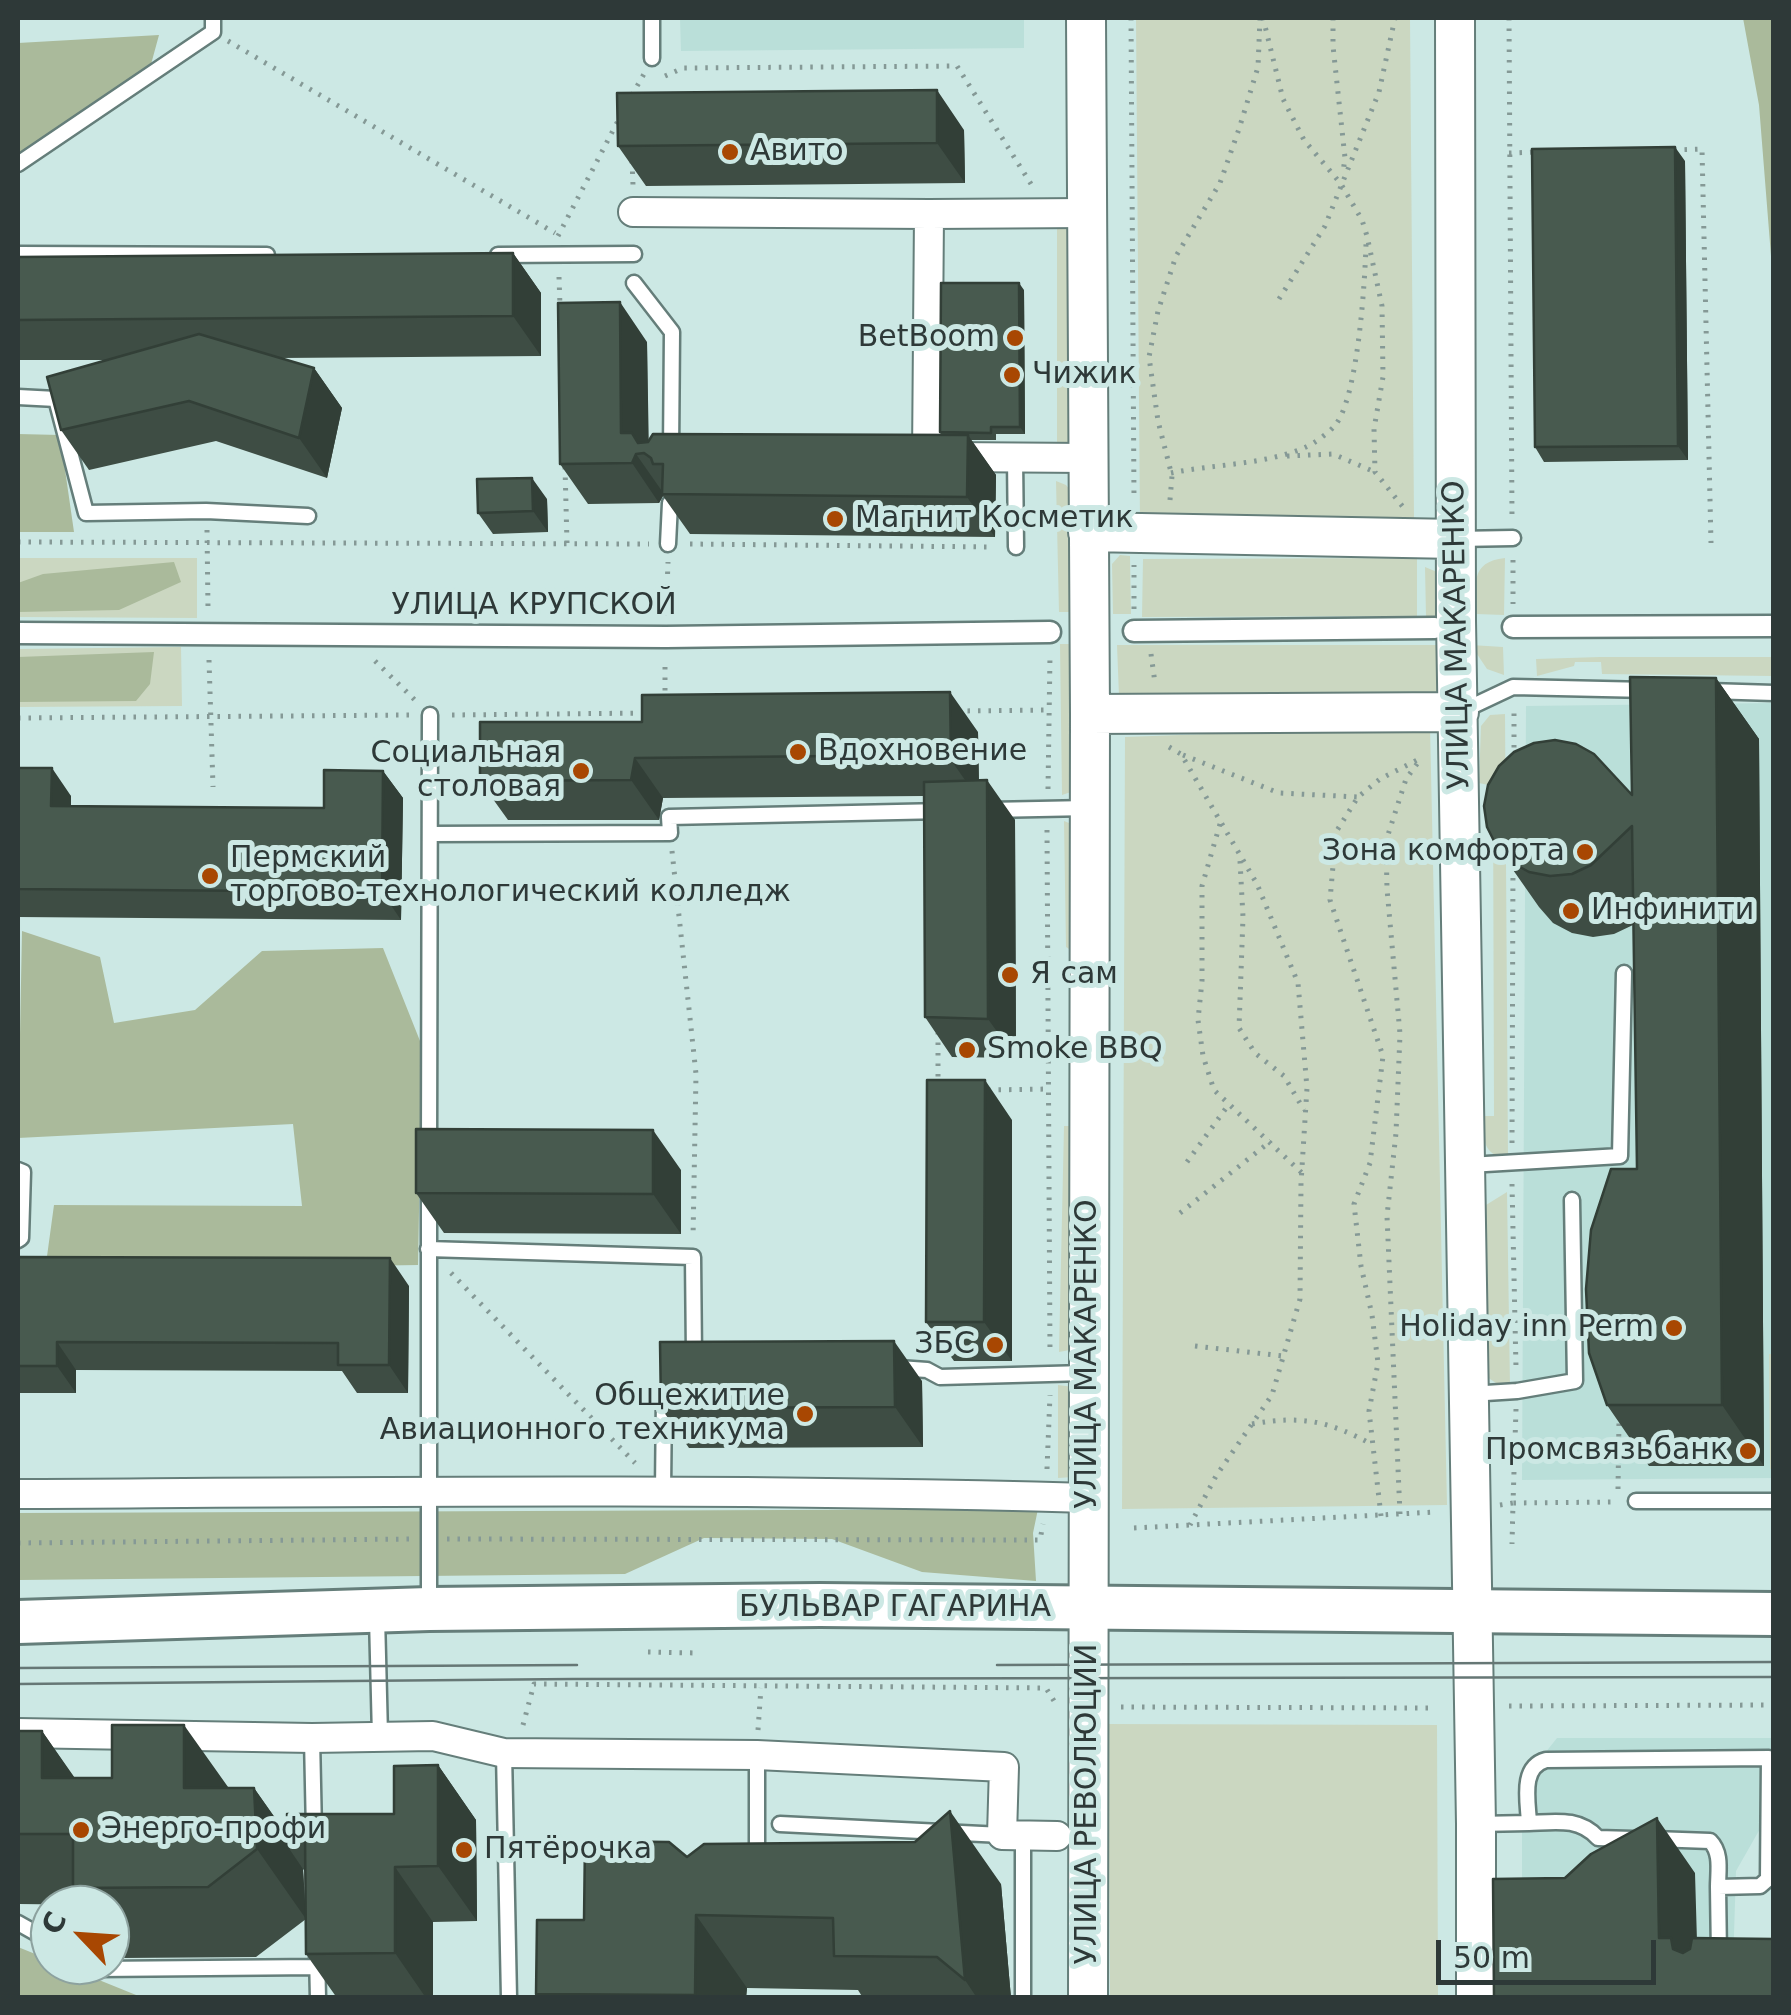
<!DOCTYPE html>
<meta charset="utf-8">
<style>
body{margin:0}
#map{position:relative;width:1791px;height:2015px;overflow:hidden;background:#cce8e4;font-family:"DejaVu Sans",sans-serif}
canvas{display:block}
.frame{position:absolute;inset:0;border:20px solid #2e3938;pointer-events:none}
.north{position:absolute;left:30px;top:1885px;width:100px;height:100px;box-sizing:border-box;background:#cce8e4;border:2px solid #8da29f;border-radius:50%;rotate:295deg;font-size:28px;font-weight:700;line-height:40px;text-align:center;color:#2e3938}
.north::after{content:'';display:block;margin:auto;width:35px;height:45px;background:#a84702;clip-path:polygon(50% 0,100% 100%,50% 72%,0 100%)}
.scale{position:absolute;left:1436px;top:1940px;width:220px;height:45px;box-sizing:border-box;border:5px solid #2e3938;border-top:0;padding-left:12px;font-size:30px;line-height:35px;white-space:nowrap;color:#2e3938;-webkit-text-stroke:8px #cce8e4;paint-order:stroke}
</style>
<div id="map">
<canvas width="1791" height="2015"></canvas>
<div class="frame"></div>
<div class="north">С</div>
<div class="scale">50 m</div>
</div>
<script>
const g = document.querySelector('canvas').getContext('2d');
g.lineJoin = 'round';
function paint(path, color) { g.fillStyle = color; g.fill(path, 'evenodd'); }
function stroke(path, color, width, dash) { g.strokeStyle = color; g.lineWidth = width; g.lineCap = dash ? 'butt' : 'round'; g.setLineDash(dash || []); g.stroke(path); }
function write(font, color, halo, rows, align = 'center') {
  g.font = font + ' "DejaVu Sans",sans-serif'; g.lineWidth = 10; g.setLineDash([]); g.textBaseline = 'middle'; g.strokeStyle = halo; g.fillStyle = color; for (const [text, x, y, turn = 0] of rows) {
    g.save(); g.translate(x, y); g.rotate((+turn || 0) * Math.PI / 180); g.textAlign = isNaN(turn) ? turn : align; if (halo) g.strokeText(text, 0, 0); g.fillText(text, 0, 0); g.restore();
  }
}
paint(new Path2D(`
 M680,18H1024V48L681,51Z
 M1773,703V1478L1522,1480L1526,706Z
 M1557,1738H1773V1806L1736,1871L1732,1997H1522V1782Z`), '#badfd9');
paint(new Path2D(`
 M1136,18H1410L1414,519L1140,524Z
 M1069,221L1072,444L1057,451V222Z
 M1056,481L1066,485L1074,495V612H1059Z
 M1120,555L1130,556L1131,614H1113L1112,564Z
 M18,558H197V618L18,617Z
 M1417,558V616L1142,617L1143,559Z
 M1505,558L1504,615L1476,614C1476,585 1469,562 1505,558Z
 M1425,567L1437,572L1438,616H1426Z
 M1060,644H1077L1074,791L1062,795Z
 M1117,645H1438V696H1119Z
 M1471,645L1503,647L1504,675L1487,669Z
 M181,647L182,706L18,707V649Z
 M1600,657H1773V676L1602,674L1601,662H1575L1574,666L1537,676L1536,659Z
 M1505,714L1508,1159C1482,1155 1483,1138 1483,1116H1494L1493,786L1479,783L1481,726L1490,715Z
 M1430,726L1447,1505L1122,1509L1125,737Z
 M1064,821L1074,825L1081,888L1069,949L1066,947Z
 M1064,1126H1070L1083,1189L1075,1349L1059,1352Z
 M1507,1192L1510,1386L1499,1385L1487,1377L1486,1364L1484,1211L1486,1205Z
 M1769,1354H1774L1773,1469H1770Z
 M1058,1385L1073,1387V1477L1058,1478Z
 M1108,1724L1437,1725L1438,1997H1110Z`), '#cbd7c1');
paint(new Path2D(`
 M1743,18H1773V256H1771L1759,105Z
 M159,35L150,68L18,158V43Z
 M18,434L60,435L74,532H18Z
 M174,562L181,582L119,610L18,612V583L43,574Z
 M154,652L150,684L136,701L18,702V657Z
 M22,931L100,957L114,1023L195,1010L262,951L383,948L422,1046L418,1265L45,1271L54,1205L302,1206L293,1124L18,1138Z
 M1038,1509L1033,1533L1036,1581L922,1572L832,1539L704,1538L625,1574L19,1580L18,1513Z
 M18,1947L50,1960V1965H62L141,1997H18Z`), '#aaba9b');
const service = new Path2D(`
 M652,18V58
 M18,164L213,32V18
 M18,254L267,255
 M498,255L634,254
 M634,283L672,332L671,452
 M18,397L56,399L86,513L206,511L308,516
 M1015,458L1016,547
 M1457,539L1513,538
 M668,544L670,503
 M1709,691L1774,693
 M1460,712L1513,687L1648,690
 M989,810L1088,808
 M431,834L670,833L669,817L943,811
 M429,1144L430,715
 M1469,1165L1620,1156L1624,973
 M18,1170L23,1172L21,1238L18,1240
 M429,1196V1604
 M428,1249L693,1257L694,1357
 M899,1368L927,1370L940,1377L1085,1373
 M1470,1394L1517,1391L1575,1381L1572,1200
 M663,1491L664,1395
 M1636,1501H1774
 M377,1617L380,1736
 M312,1738L314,1832
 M504,1753L509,1998
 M757,1755V1860
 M1529,1823C1555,1822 1579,1817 1598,1838L1633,1839
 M780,1824L1002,1835
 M1477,1824L1529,1823C1528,1801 1520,1767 1546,1760L1769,1758L1768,1879L1760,1886L1718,1887L1719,1956
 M1654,1839L1710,1841C1722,1853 1718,1871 1718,1887
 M18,1923L50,1941
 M317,1954L318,1998
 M91,1965L98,1969L318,1967
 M1023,1998V1836`);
const pedestrian = new Path2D(`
 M1513,627L1774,626
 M1134,631L1435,628
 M18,633L666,637L1050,632`);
const minor = new Path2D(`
 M633,212L929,214
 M927,457L929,214L1087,213
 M947,457L1089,458
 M18,1494C374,1492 731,1488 1088,1498
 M18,1733L312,1738L433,1736L504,1753L757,1755L1004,1767L1002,1835L1057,1836`);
const secondary = new Path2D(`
 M1086,18L1090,714L1088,1998
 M1455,18L1456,621L1476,1824V1998
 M1088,532L1456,539
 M1090,714L1459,712`);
const primary = new Path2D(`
 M18,1622L429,1609L820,1605L1774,1614`);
stroke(service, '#657e7a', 19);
stroke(pedestrian, '#657e7a', 25);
stroke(minor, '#657e7a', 32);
stroke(secondary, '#657e7a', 42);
stroke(primary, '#657e7a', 48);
stroke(new Path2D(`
 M1131,18L1134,499
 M1263,18L1283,99L1304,140L1341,184L1362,220L1367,236L1382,306L1383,377L1374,429L1375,472L1403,507
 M1333,18V46L1345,158L1343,172
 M1509,18L1512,519
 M228,41L555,233
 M665,76L683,68L957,66L1031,184
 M632,95L644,74
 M1674,150L1702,149L1711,543
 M1509,153L1538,152
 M632,161L633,185
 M558,236L620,117
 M559,277L560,306
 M1279,299L1325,226L1379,92L1395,18
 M1287,456L1333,454L1375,472
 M565,467L567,543
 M1171,473C1214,464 1265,465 1306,447C1315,443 1330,432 1336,424C1358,395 1365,282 1366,244
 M1170,500L1172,476L1158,421L1149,357L1158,311L1176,256L1220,183L1239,129L1258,67L1260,18
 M207,530L208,609
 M18,542L649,544
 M690,544L994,547
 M1513,560V604
 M1134,609V565
 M666,616L668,562
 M1151,654L1155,683
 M209,660L213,787
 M375,661L417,702
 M665,701V662
 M957,711L1049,710
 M452,715L646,713
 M18,718L411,715
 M1169,747L1181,754L1257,884L1298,983L1307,1088L1301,1183L1300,1299L1272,1395L1216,1476L1190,1525
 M1183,755L1279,793L1358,797
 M1514,758V709
 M1048,789L1050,655
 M1220,824L1202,886V981L1198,1020L1203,1056L1214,1090L1302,1173
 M1047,830L1050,1354
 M672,851L696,1074L693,1238
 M1240,861L1243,917L1239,1028L1255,1053L1284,1076L1304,1110
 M938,1087V1033
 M988,1090L1050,1089
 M1512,1143L1513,864
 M1187,1162L1229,1104
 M1512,1184L1516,1368
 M1180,1213L1271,1141
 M451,1273L635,1463
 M1195,1346L1283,1356
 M928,1352L929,1323
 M1516,1409L1513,1503L1618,1502
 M1252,1424C1302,1415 1329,1421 1373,1445
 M1047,1469L1050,1395
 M1618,1489L1619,1420
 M1500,1505L1513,1503L1512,1544
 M1400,1514L1387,1216L1396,1133L1400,1034L1387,889L1386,841L1406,779L1419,761
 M1381,1516L1369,1411L1378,1363L1372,1315L1361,1266L1354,1204L1370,1163L1383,1056L1330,900L1336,832L1358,797L1380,779L1423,757
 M1134,1528L1436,1512
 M447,1539L1040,1540L1043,1524
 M18,1543L411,1539
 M648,1652L698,1653
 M1509,1706L1774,1705
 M1121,1707L1428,1708
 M523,1725L534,1684L1046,1688L1054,1701
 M758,1730L761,1688`), '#859996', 5, [2.5, 8]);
stroke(service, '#fff', 14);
stroke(pedestrian, '#fff', 20);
stroke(minor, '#fff', 28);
stroke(secondary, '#fff', 38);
stroke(primary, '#fff', 42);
stroke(new Path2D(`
 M997,1665L1774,1662
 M18,1668L577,1665
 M18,1684L573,1679L1774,1677`), '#667775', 2.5);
paint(new Path2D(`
 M964,130L965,183L646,186L618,146Z
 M1685,161L1688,460L1544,462L1535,447Z
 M513,253L541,293V356L280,358L314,368L342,408L327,478L216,441L89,470L61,430L109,360H18V257Z
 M1024,290L1025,434H996V440H971L996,475L995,537L690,534L663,496L659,503L588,504L560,464L647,342L648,441L941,435L940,432Z
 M547,499L548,532L493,534L478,513Z
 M1716,678L1759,739L1764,1466H1649L1607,1405L1637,1169L1633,925L1614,934L1593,937L1572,933L1553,923L1539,907L1497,847L1632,795Z
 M642,722L978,732L979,781L1015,820L1016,1058L952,1057L925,1017L924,796L663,798L659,820H508L480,781Z
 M18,768L71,796V806L324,808L383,771L403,798L401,920L18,917Z
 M1012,1120V1361H954L926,1322Z
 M681,1170V1234L444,1233L416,1193Z
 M18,1257L409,1286L408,1393H357L342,1371L76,1370V1393H18Z
 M922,1381L923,1447L689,1448L661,1408Z
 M18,1731H42L74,1778L228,1788H254L288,1836L394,1814L438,1765L476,1820L477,1921L433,1922V1998H337L306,1954V1873L303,1869L306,1919L256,1957L122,1958L110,1941V1905L18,1904Z
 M687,1857L1001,1884L1011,1998H863L858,1990L747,1988L746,1998H539L536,1994L584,1920Z`), '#3e4d44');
paint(new Path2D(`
 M937,90L964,130L965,183L937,143Z
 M1675,147L1685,161L1688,460L1678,446Z
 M513,253L541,293V356L513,316Z
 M1019,283L1024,290L1025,434L1020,427Z
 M620,302L647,342L649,456L644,453L636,454L664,494L659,503L632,463L621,433Z
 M314,368L342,408L327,478L299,438Z
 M968,435L996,475L995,537L967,497Z
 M532,478L547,499L548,532L533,511Z
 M1716,678L1759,739L1764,1466L1722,1405Z
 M950,692L978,732L979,800L951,760Z
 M635,758L663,798L659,820L631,780Z
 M52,768L71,796L70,833L51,806Z
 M383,771L403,798L401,920L382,892Z
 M987,780L1015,820L1016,1058L988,1019Z
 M985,1080L1012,1120V1361L984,1322Z
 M653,1130L681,1170V1234L653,1194Z
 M390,1258L409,1286L408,1393L389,1365Z
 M894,1341L922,1381L923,1447L895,1407Z
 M57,1342L76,1370V1393L57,1366Z
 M184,1725L233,1794L184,1788Z
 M42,1731L91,1801L42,1778Z
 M438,1765L476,1820L477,1921L438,1866Z
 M254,1788L293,1844L288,1847L303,1869L306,1919L257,1849Z
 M950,1811L1001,1884L1011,1998H977L965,1980Z
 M1657,1818L1695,1873L1698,1976L1659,1938Z
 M395,1867L433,1922V1998H426L395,1953Z
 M696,1915L747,1988L746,1998H696L695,1995Z`), '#323f37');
const building = new Path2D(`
 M937,90V143L618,146L617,93Z
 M1675,147L1678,446L1535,447L1532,149Z
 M513,253V316L18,320V257Z
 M941,283H1019L1020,427H991V433L940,432Z
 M620,302L621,433H632L638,443L648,442L653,434L968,435L967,497L662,494L663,464H653L651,458L644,453L636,454L632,463L560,464L558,303Z
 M199,334L314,368L299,438L189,401L61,430L47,377Z
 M532,478L533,511L478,513L477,479Z
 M1630,677L1716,678L1722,1405H1607L1589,1353L1586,1289L1591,1230L1611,1169H1637L1632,826L1591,865L1572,874L1550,876L1529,872L1511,862L1497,847L1487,827L1484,806L1488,785L1499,766L1514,752L1534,743L1555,740L1576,744L1594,754L1632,795Z
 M950,692L951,760H929L931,755L635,758L631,780L480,781V722H642V695Z
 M18,768H52L51,806L324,808V770L383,771L382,892L18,889Z
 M987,780L988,1019L925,1017L924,782Z
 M927,1080H985L984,1322H926Z
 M416,1129L653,1130V1194L416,1193Z
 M18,1257L390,1258L389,1365H338V1343L57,1342V1366H18Z
 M894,1341L895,1407L661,1408L660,1342Z
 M112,1725H184V1788H254L257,1849L208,1887L73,1888V1834H18V1731H42V1778H112Z
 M438,1765V1866L395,1867V1953L306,1954L305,1834L288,1847L287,1814H394V1766Z
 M950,1811L965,1980L937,1957L834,1956L833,1918L696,1915L695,1995L536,1994L537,1920H584L585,1841L669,1842L687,1857L704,1844L915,1842Z
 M1657,1818L1659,1938H1671L1673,1949L1683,1953L1690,1949L1692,1938L1774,1939V1998H1494L1493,1879L1565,1878L1591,1854Z`);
paint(building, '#485a4f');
stroke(building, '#323f37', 2.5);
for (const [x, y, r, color] of [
 [730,152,10,"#a84702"],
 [1015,338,10,"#a84702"],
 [1012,375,10,"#a84702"],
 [835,519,10,"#a84702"],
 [798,752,10,"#a84702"],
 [581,771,10,"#a84702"],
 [1585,852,10,"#a84702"],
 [210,876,10,"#a84702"],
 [1571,911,10,"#a84702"],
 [1010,975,10,"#a84702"],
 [967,1050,10,"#a84702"],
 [1674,1328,10,"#a84702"],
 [995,1345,10,"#a84702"],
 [805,1414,10,"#a84702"],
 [1748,1451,10,"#a84702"],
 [81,1830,10,"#a84702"],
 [464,1850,10,"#a84702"]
]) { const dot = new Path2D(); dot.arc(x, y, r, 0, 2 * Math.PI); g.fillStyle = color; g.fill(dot); stroke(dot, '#cce8e4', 4); }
write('30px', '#2e3938', '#cce8e4', [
 ["Авито",750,152],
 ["BetBoom",995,338,"right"],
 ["Чижик",1032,375],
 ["Магнит Косметик",855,519],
 ["Вдохновение",818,752],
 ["Социальная",561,754,"right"],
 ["столовая",561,788,"right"],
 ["Зона комфорта",1565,852,"right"],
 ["Пермский",230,859],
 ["торгово-технологический колледж",230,893],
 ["Инфинити",1591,911],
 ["Я сам",1030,975],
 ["Smoke BBQ",987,1050],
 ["Holiday inn Perm",1654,1328,"right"],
 ["ЗБС",975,1345,"right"],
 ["Общежитие",785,1397,"right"],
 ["Авиационного техникума",785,1431,"right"],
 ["Промсвязьбанк",1728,1451,"right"],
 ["Энерго-профи",101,1830],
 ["Пятёрочка",484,1850]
], 'left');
write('30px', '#2e3938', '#cce8e4', [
 ["УЛИЦА КРУПСКОЙ",534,606],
 ["УЛИЦА МАКАРЕНКО",1458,635,-91],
 ["УЛИЦА МАКАРЕНКО",1088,1354,-90],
 ["БУЛЬВАР ГАГАРИНА",895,1608],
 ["УЛИЦА РЕВОЛЮЦИИ",1088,1804,-90]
]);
</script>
